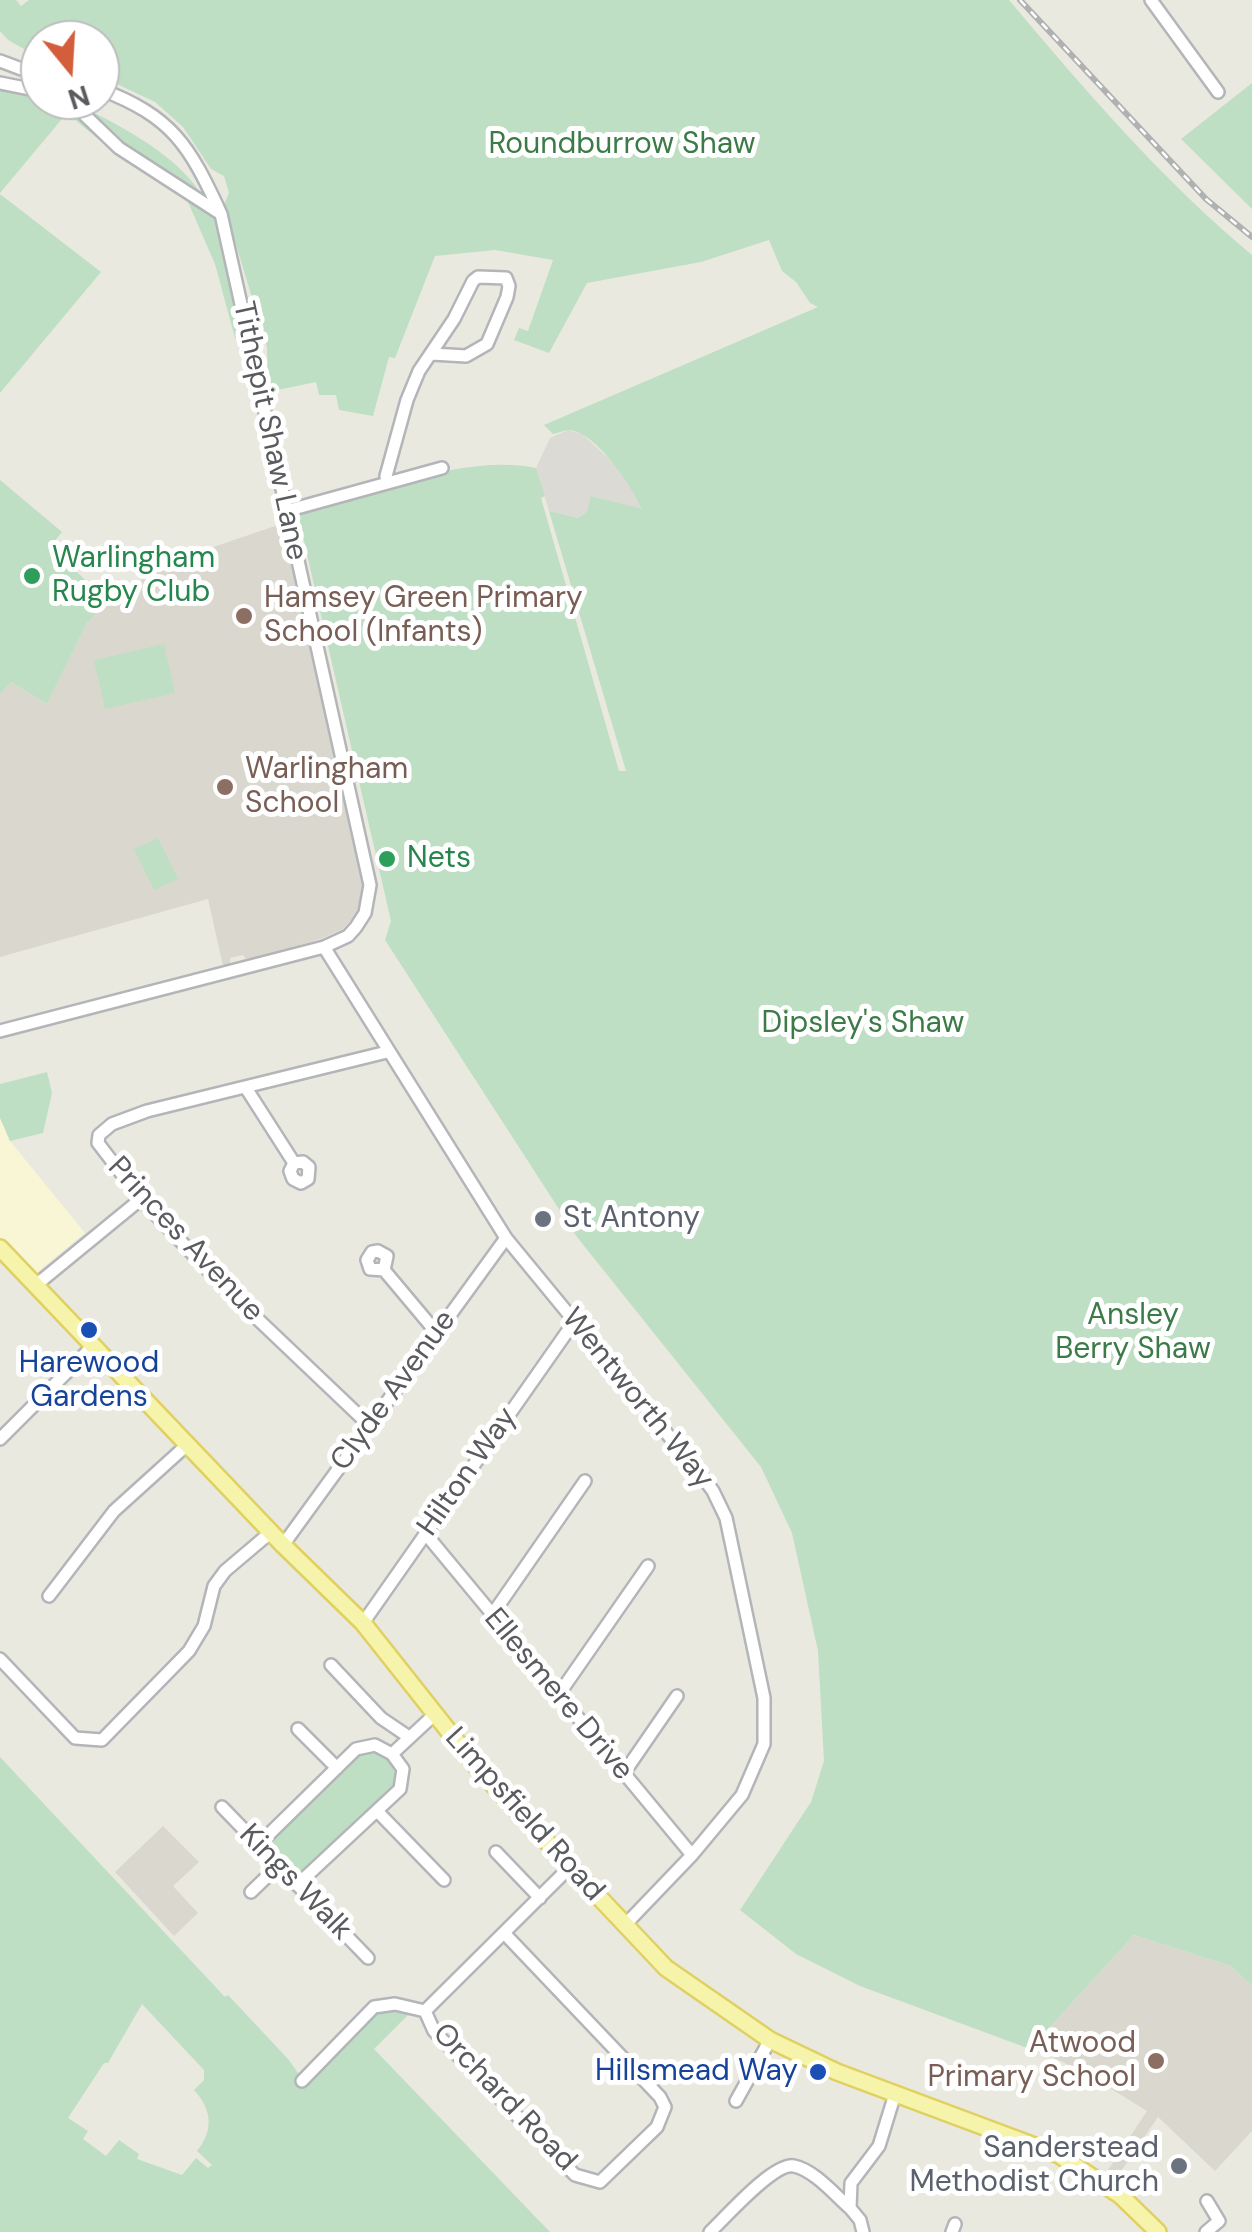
<!DOCTYPE html>
<style>
body{margin:0}
#map{position:relative;width:1252px;height:2232px;overflow:hidden;background:#eae9e0;font-family:"DM Sans",sans-serif}
canvas{display:block}
.north{position:absolute;left:20px;top:20px;width:100px;height:100px;box-sizing:border-box;background:#fff;border:2px solid #bdbdbf;border-radius:50%;rotate:162deg;font-size:28px;font-weight:700;line-height:40px;text-align:center;color:#595b5f}
.north::after{content:'';display:block;margin:auto;width:35px;height:45px;background:#d45e3b;clip-path:polygon(50% 0,100% 100%,50% 72%,0 100%)}
</style>
<div id="map">
<canvas width="1252" height="2232"></canvas>
<div class="north">N</div>
</div>
<script>
const g = document.querySelector('canvas').getContext('2d');
g.lineJoin = 'round';
function paint(path, color) { g.fillStyle = color; g.fill(path, 'evenodd'); }
function stroke(path, color, width, dash) { g.strokeStyle = color; g.lineWidth = width; g.lineCap = dash ? 'butt' : 'round'; g.setLineDash(dash || []); g.stroke(path); }
function write(font, color, halo, rows, align = 'center') {
  g.font = font + ' "DM Sans",sans-serif'; g.lineWidth = 10; g.setLineDash([]); g.textBaseline = 'middle'; g.strokeStyle = halo; g.fillStyle = color; for (const [text, x, y, turn = 0] of rows) {
    g.save(); g.translate(x, y); g.rotate((+turn || 0) * Math.PI / 180); g.textAlign = isNaN(turn) ? turn : align; if (halo) g.strokeText(text, 0, 0); g.fillText(text, 0, 0); g.restore();
  }
}
paint(new Path2D(`
 M0,1118L10,1141L85,1233L35,1274L0,1240Z`), '#f9f6d6');
paint(new Path2D(`
 M568,430L582,434L617,466L632,486L643,511L592,496L587,512L576,518L549,511L536,468L550,438Z`), '#dbdad4');
paint(new Path2D(`
 M284,523L363,885L359,911L343,929L320,939L247,960L243,955L239,956L230,958V965L223,966L208,899L0,957V694L11,682L47,704L87,623L108,601L172,561Z
 M163,1826L199,1862L173,1886L198,1913L174,1936L115,1872Z
 M1134,1935L1231,1966L1252,1986V2131L1215,2171L1158,2117L1115,2180L1106,2173L1147,2111L1087,2074L1032,2047Z`), '#dad8ce');
paint(new Path2D(`
 M0,0H16L21,6L29,0H1009C1085,90 1161,179 1252,255V1986L1231,1966L1134,1935L1030,2049L860,1986L796,1954L740,1910L811,1802L824,1761L818,1651L792,1533L761,1467L577,1237L385,940L391,921L298,515C369,494 464,453 536,468L545,496L541,498L619,771H626L549,511L577,518L587,512L591,496L642,509C632,487 596,431 568,430C567,430 554,434 553,434L544,425L818,307L810,303L796,282L782,271L769,240L701,262L587,283L549,353L514,340L519,328L528,331L553,260L495,250L435,256L395,358L389,357L373,416L339,410L336,395H319L316,382L268,392L267,347L224,205L229,193L224,176L211,169L183,127L155,102L100,76V40H40V58L8,40L0,31Z
 M1252,83V209L1181,139Z
 M0,84L40,91V100C73,100 98,114 126,130C224,186 222,234 242,336L235,338L215,264L188,202L115,153L67,113L0,193Z
 M0,194L101,272L0,393Z
 M0,480L62,532L50,547L108,601L87,623L47,704L11,682L0,694Z
 M164,644L175,693L105,709L94,660Z
 M158,838L178,879L154,890L134,849Z
 M47,1072L52,1093L43,1133L10,1141L0,1118V1084Z
 M375,1751C393,1760 397,1767 394,1787L304,1873L293,1876L267,1850L266,1842L356,1755Z
 M0,1757L225,1997L228,1995L289,2060L305,2083L377,2012L395,2010L409,2014L374,2049L550,2232H0ZM142,2004L204,2070V2080L194,2090C212,2110 214,2130 197,2151L212,2165L208,2168L196,2158L182,2175L137,2159L139,2154L119,2140L106,2156L83,2139L88,2131L68,2118L104,2063H108Z`), '#bedfc3');
const minor = new Path2D(`
 M1151,0L1218,92
 M0,61L40,76
 M0,83L40,91
 M69,100L119,148L221,214
 M387,483L386,476L407,400L419,371L454,319L473,281L478,277L506,278L509,286L507,297L487,344L466,356L432,354
 M286,511L442,468
 M324,947L506,1238L701,1475L713,1491L726,1518L764,1698V1744L742,1795L692,1855L624,1926
 M0,1031L324,947L348,936L356,927L365,913L370,885L221,214C189,145 173,117 100,89
 M246,1088L294,1163L290,1171L293,1179L301,1183L308,1179L309,1167L303,1162L294,1163
 M384,1270L370,1269L367,1260L372,1252L378,1251L387,1256L384,1270L436,1332
 M36,1285L141,1199
 M369,1425L224,1287L141,1199L98,1143L99,1135L112,1124L147,1111L387,1052
 M0,1439L94,1345
 M425,1533L692,1855
 M283,1545L506,1238
 M49,1596L114,1511L188,1444
 M492,1615L585,1481
 M363,1623L574,1322
 M0,1659L75,1738L102,1740L189,1651L204,1626L214,1586L225,1571L271,1532
 M331,1665L381,1718L409,1737
 M559,1694L648,1566
 M298,1729L337,1768
 M624,1773L677,1696
 M222,1807L368,1958
 M378,1812L444,1880
 M258,1845L356,1749L375,1745L392,1754
 M496,1852L540,1898
 M297,1885L400,1789L403,1769L392,1754L435,1714
 M251,1892L278,1866
 M504,1933L660,2097L665,2107L657,2127L600,2182L575,2175L434,2031L425,2011L570,1867
 M302,2081L374,2007L395,2004L425,2011
 M736,2101L770,2040
 M710,2232C726,2217 774,2162 794,2166C814,2170 835,2195 850,2208
 M863,2232L860,2220L850,2208L851,2183L879,2146L895,2094
 M952,2232L955,2224
 M1206,2232L1219,2221L1207,2201`);
const major = new Path2D(`
 M0,1248L283,1545L363,1623L481,1772L666,1968L770,2040L837,2072L1059,2155L1121,2196L1158,2232`);
stroke(minor, '#b3b5b9', 16);
stroke(major, '#e0d062', 20);
stroke(minor, '#fff', 11);
stroke(major, '#f5f4aa', 15);
const rail = new Path2D(`
 M1020,0L1206,199L1252,237`);
stroke(rail, '#b0b1b1', 6);
stroke(rail, '#fff', 2.5, [8]);
for (const [x, y, r, color] of [
 [32,576,10,"#2e9e5b"],
 [244,616,10,"#8d6e63"],
 [225,787,10,"#8d6e63"],
 [387,859,10,"#2e9e5b"],
 [543,1219,10,"#6b7280"],
 [89,1330,10,"#1a4fb4"],
 [1156,2061,10,"#8d6e63"],
 [818,2072,10,"#1a4fb4"],
 [1179,2166,10,"#6b7280"]
]) { const dot = new Path2D(); dot.arc(x, y, r, 0, 2 * Math.PI); g.fillStyle = color; g.fill(dot); stroke(dot, '#fff', 4); }
write('30px', '#3c7b48', '#fff', [
 ["Roundburrow Shaw",622,145],
 ["Dipsley's Shaw",863,1024],
 ["Ansley",1133,1316],
 ["Berry Shaw",1133,1350]
]);
write('30px', '#595b5f', '#fff', [
 ["Tithepit Shaw Lane",269,431,78],
 ["Princes Avenue",185,1240,47],
 ["Clyde Avenue",394,1391,-54],
 ["Wentworth Way",637,1399,51],
 ["Hilton Way",468,1472,-55],
 ["Ellesmere Drive",558,1695,50],
 ["Limpsfield Road",524,1815,48],
 ["Kings Walk",295,1883,46],
 ["Orchard Road",504,2098,46]
]);
write('30px', '#27864d', '#fff', [
 ["Warlingham",52,559],
 ["Rugby Club",52,593],
 ["Nets",407,859]
], 'left');
write('30px', '#785e54', '#fff', [
 ["Hamsey Green Primary",264,599],
 ["School (Infants)",264,633],
 ["Warlingham",245,770],
 ["School",245,804],
 ["Atwood",1136,2044,"right"],
 ["Primary School",1136,2078,"right"]
], 'left');
write('30px', '#5b616d', '#fff', [
 ["St Antony",563,1219],
 ["Sanderstead",1159,2149,"right"],
 ["Methodist Church",1159,2183,"right"]
], 'left');
write('30px', '#164399', '#fff', [
 ["Harewood",89,1364],
 ["Gardens",89,1398],
 ["Hillsmead Way",798,2072,"right"]
]);
</script>
